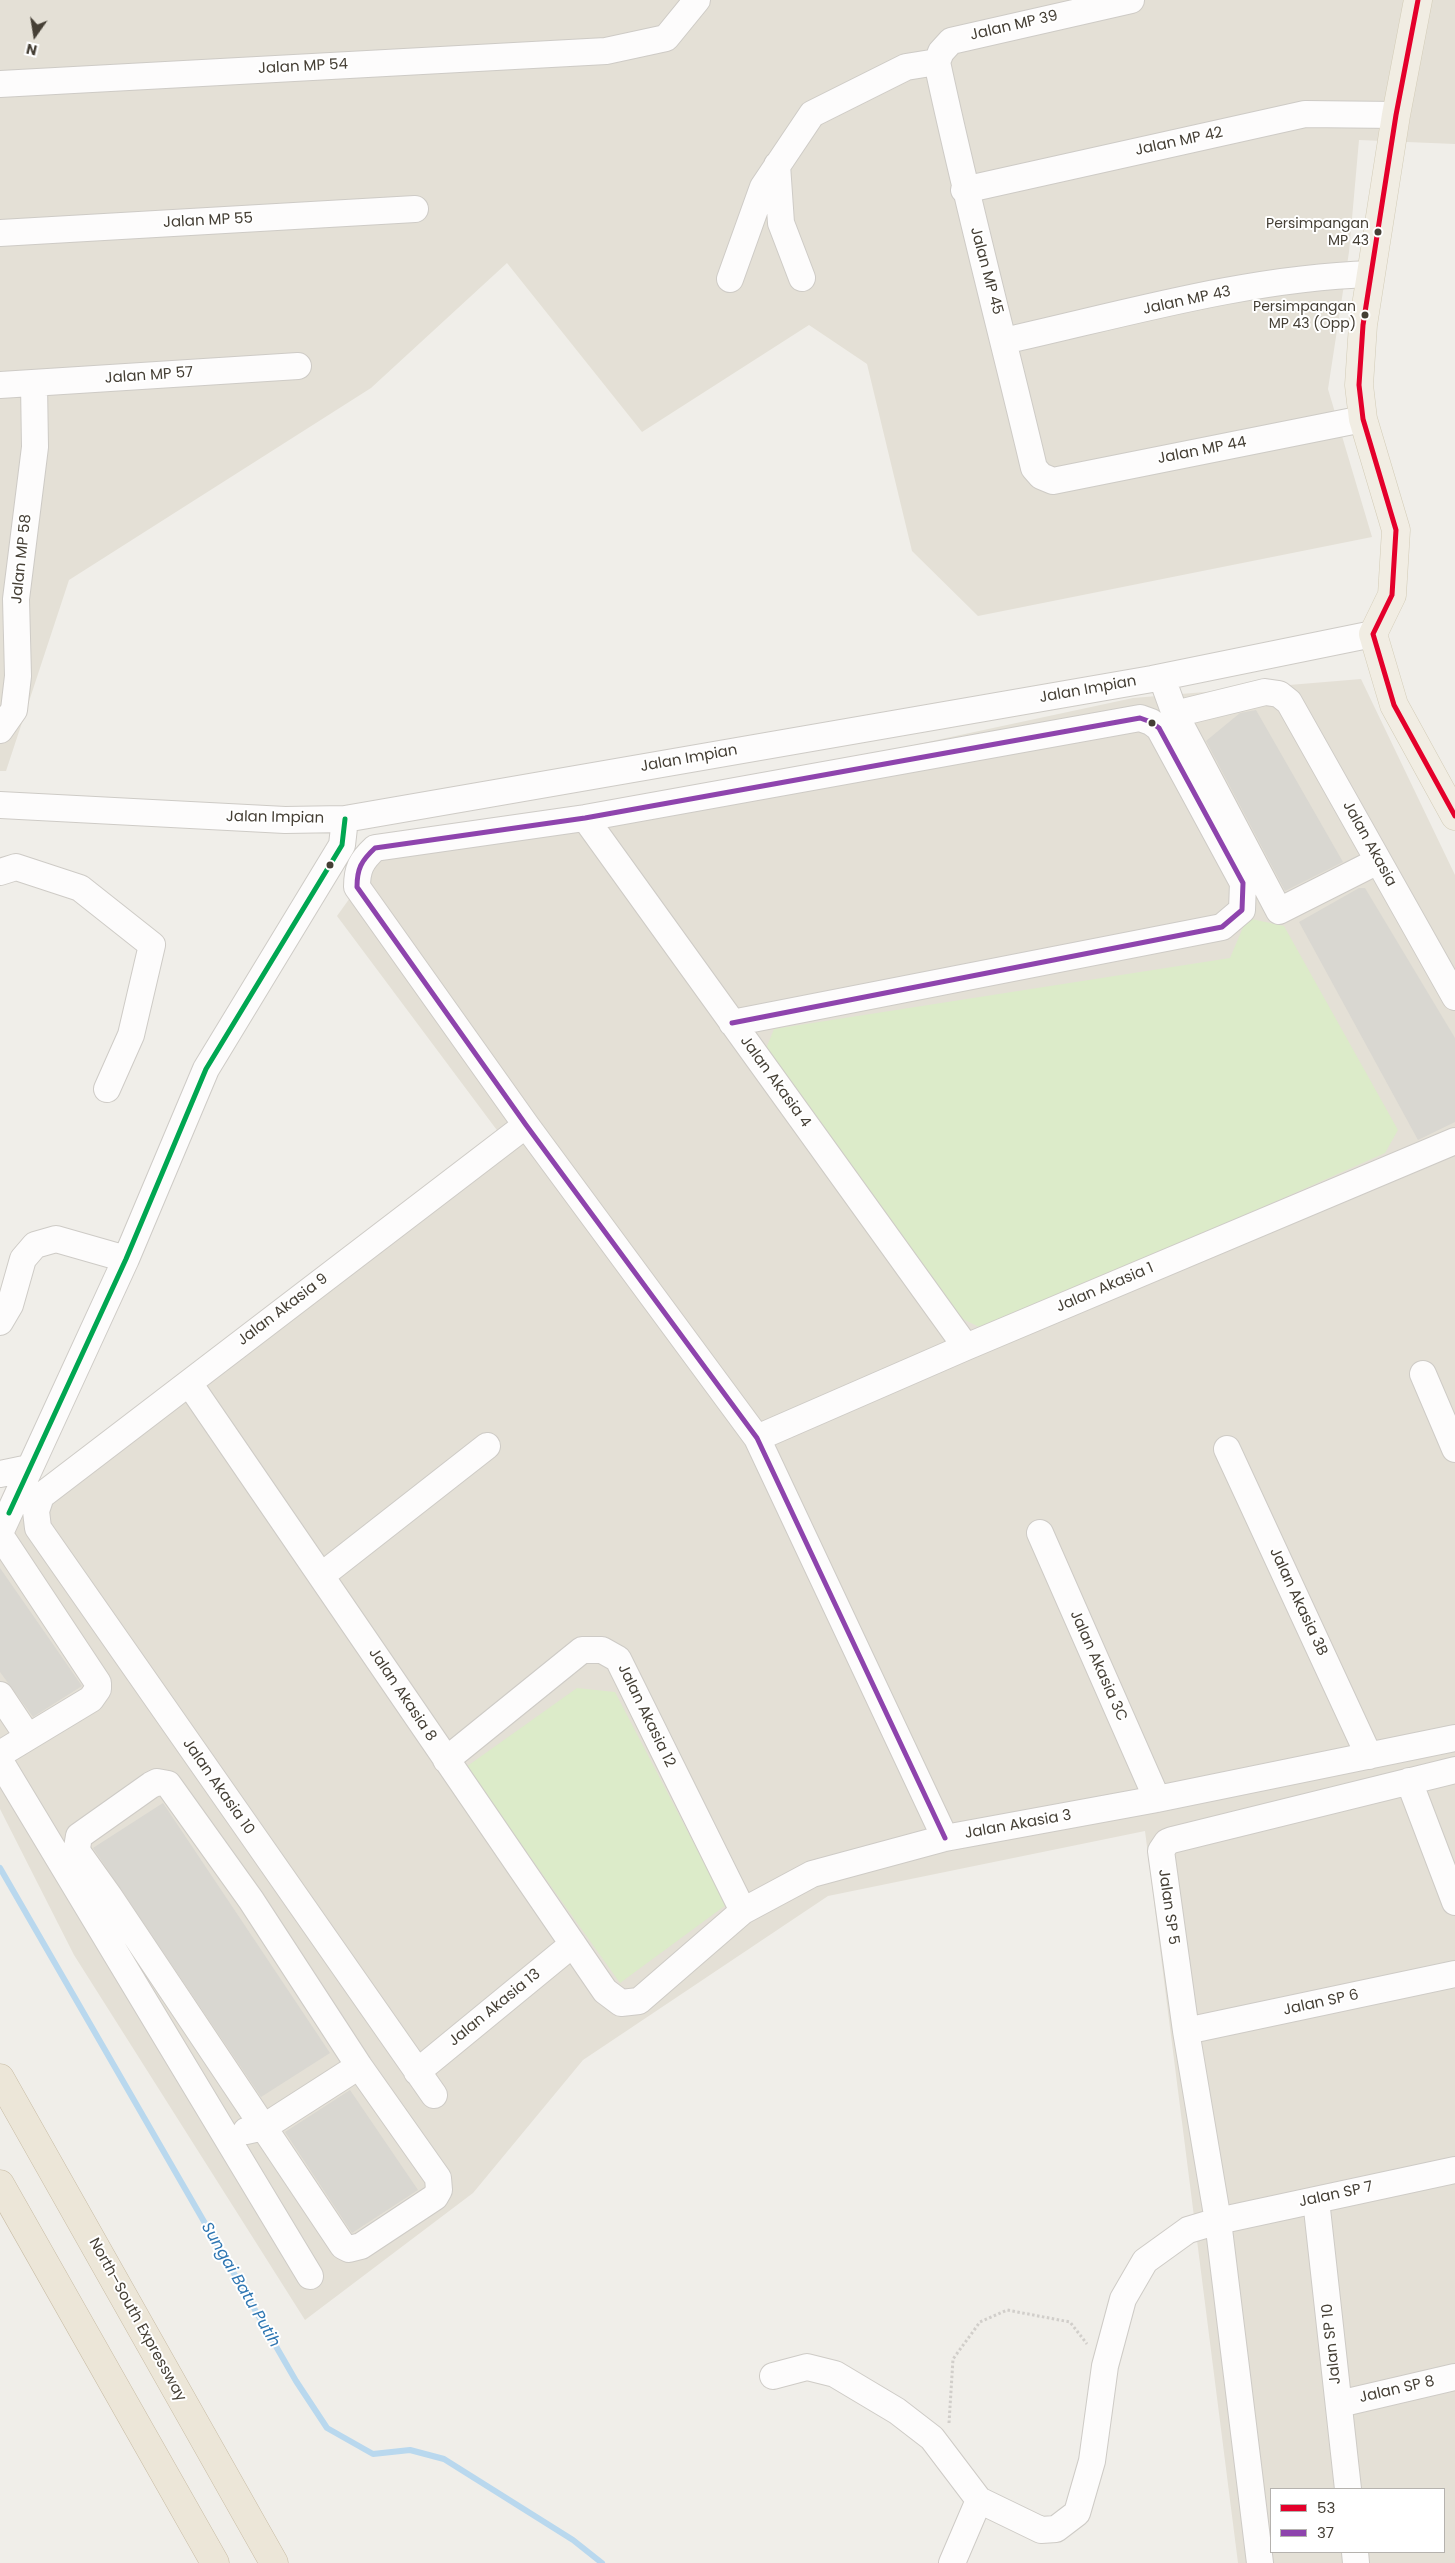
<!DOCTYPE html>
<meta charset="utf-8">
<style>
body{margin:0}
#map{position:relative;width:1455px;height:2563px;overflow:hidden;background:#f0eee9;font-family:Poppins,sans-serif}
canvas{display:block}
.legend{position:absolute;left:1270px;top:2488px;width:175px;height:65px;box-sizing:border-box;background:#fff;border:1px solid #b5b2ae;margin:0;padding:6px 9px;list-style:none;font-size:15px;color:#453f35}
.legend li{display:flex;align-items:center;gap:10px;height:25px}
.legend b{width:25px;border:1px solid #b5b2ae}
.north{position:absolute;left:10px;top:10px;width:50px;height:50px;-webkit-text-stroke:4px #fff;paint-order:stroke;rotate:193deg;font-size:14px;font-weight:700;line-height:20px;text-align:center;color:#453f35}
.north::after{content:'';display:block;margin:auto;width:18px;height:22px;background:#453f35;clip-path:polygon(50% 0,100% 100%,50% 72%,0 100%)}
</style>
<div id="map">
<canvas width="1455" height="2563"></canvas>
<ul class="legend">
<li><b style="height:6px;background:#e4002b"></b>53</li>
<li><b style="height:6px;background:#8e44ad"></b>37</li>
</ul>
<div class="north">N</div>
</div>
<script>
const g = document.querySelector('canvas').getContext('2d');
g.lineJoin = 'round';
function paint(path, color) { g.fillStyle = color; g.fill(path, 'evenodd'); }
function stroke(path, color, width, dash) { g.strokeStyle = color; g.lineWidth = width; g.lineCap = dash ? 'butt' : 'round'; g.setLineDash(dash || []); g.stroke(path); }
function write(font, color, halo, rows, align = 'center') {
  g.font = font + ' Poppins,sans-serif'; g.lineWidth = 4; g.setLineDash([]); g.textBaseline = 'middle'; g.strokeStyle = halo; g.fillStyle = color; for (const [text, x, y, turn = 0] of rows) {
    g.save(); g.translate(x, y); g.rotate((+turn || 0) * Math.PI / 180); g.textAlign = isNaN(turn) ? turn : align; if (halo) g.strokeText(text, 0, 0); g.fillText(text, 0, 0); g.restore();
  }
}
paint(new Path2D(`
 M0,0H1455V144L1359,140L1349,252L1328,389L1372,537L978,616L912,551L867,364L809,325L642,432L507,263L371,388L69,580L6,771H0Z
 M1361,679L1455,875V2563H1238L1145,1831L828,1896L583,2060L473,2193L305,2320L74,1955L0,1809V1518L505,1141L337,916L377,860L1133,698ZM1271,2489H1444V2552H1271Z`), '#e4e0d6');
paint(new Path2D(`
 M1247,918L1284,926L1398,1130L1385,1153L985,1330L961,1318L765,1051L774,1029L1230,958Z
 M577,1688L615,1692L726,1905L620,1983L466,1767Z`), '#dcebc9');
stroke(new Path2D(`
 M0,1868L296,2381L327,2428L373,2454L410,2450L444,2459L573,2540L602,2563`), '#b9d8ee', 6);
paint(new Path2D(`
 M1256,710L1343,862L1285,891L1206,741L1240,713Z
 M1359,888H1365L1455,1038V1122L1418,1140L1299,922Z
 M0,1568L82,1686L33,1717L0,1672Z
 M163,1803L330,2053L261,2097L93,1848Z
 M350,2090L418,2190L352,2233L285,2132Z`), '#d9d7d1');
const minor = new Path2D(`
 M937,62C966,198 1002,333 1034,468L1041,476L1053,481L1363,419
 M937,62L941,52L951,41L1131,0
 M0,84L606,51L666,38L697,0
 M777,165L781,223L802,278
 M964,190L1305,114L1396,115
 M0,233L415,209
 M730,279L763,187L812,114L906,67L937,62
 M1004,341C1125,314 1247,278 1371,274
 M0,385L298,366
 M1162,678L1175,714L1279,911L1378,861
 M1175,714L1265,692L1279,694L1289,702L1455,997
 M0,730L14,710L18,676L16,599L35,447L34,384
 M0,805L285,820L345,819L1152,679L1373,634
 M585,818L966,1347
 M0,872L16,867L80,888L152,945L131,1035L107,1089
 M732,1023L1222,927L1242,910L1243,883L1159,728L1151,722L1140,718L585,818L375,848C361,861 357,869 357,887L526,1125L757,1438L945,1838
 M0,1322L10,1305L23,1259L35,1245L56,1239L126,1259
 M1423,1374L1455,1449
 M189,1383L605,1991L621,2003L639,2001L743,1911L812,1874L945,1838L1157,1799L1455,1738
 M757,1438L966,1347L1455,1141
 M1227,1449L1369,1756
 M0,1474L29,1468
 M0,1533L126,1259L206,1069L342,845L345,819
 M1040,1533L1157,1799
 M0,1535L98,1683V1689L91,1699L0,1754
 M321,1576L487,1446
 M0,1695L28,1737
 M446,1760L582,1650H602L618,1659L743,1911
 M0,1761L310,2276
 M1409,1781L1455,1902
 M85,1902L109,1896L343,2246L349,2249L361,2246L435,2197L439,2190L438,2178L359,2066L251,1900L168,1784L157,1782L151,1785L79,1836L77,1848L79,1854L109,1896
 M1186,2031L1455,1974
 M417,2072L573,1944
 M434,2095L38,1528L36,1511L41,1496L526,1125
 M246,2131L264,2127L359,2066
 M1316,2200L1348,2489
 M773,2376L807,2367L835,2374L897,2411L932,2438L979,2500
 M1339,2404L1455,2377
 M1355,2552L1356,2563
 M952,2563L979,2500L1041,2530L1056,2529L1077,2513L1092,2461L1105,2366L1123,2299L1145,2261L1188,2230L1218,2221L1455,2170
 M1260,2563L1218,2221L1186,2031L1161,1851L1167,1842L1172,1840L1455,1770`);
const major = new Path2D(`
 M1418,0L1396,115L1363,325L1359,385L1363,419L1396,530L1392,595L1373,634L1394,705L1455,816`);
const highway = new Path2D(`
 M0,2078L274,2563
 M0,2184L215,2563`);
stroke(minor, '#cecbc6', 28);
stroke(major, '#d2cbb6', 29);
stroke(highway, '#c8bca4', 29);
stroke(new Path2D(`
 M949,2423L953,2359L980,2322L1007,2310L1070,2322L1087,2344`), '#d1ceca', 3, [2.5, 2.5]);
stroke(minor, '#fdfcfc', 26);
stroke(major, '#f1ede3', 28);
stroke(highway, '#ece6d8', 28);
stroke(new Path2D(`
 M1418,0L1396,115L1363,325L1359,385L1363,419L1396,530L1392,595L1373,634L1394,705L1455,816`), '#e4002b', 5);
stroke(new Path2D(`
 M732,1023L1222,927L1242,910L1243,883L1159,728L1151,722L1140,718L585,818L375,848C361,861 357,869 357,887L526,1125L757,1438L945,1838`), '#8e44ad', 5);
stroke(new Path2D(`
 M9,1513L126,1259L206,1069L342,845L345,819`), '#00a651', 5);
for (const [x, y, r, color] of [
 [1378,232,4.5,"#453f35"],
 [1365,315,4.5,"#453f35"],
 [1152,723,4.5,"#453f35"],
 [330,865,4.5,"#453f35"]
]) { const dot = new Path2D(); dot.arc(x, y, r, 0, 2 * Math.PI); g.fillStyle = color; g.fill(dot); stroke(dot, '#fff', 2); }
write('14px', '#453f35', '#fff', [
 ["Persimpangan",1369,224],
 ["MP 43",1369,241],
 ["Persimpangan",1356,307],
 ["MP 43 (Opp)",1356,324]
], 'right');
write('15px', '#453f35', '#fff', [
 ["Jalan MP 39",1014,26,-13],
 ["Jalan MP 54",303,67,-3],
 ["Jalan MP 42",1179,142,-12],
 ["Jalan MP 55",208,221,-3],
 ["Jalan MP 45",986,271,75],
 ["Jalan MP 43",1187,301,-12],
 ["Jalan MP 57",149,376,-4],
 ["Jalan MP 44",1202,451,-11],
 ["Jalan MP 58",22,559,-84],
 ["Jalan Impian",1088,690,-10],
 ["Jalan Impian",689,759,-10],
 ["Jalan Impian",275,818,1],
 ["Jalan Akasia",1369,844,61],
 ["Jalan Akasia 4",775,1082,54],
 ["Jalan Akasia 1",1105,1288,-23],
 ["Jalan Akasia 9",283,1310,-37],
 ["Jalan Akasia 3B",1298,1602,65],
 ["Jalan Akasia 3C",1098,1666,66],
 ["Jalan Akasia 8",402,1695,56],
 ["Jalan Akasia 12",646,1716,64],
 ["Jalan Akasia 10",218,1787,55],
 ["Jalan Akasia 3",1018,1825,-10],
 ["Jalan SP 5",1168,1907,82],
 ["Jalan SP 6",1321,2003,-12],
 ["Jalan Akasia 13",495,2008,-39],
 ["Jalan SP 7",1336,2195,-12],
 ["North–South Expressway",137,2320,61],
 ["Jalan SP 10",1332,2344,-96],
 ["Jalan SP 8",1397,2390,-13]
]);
write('italic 16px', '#2e76b2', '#fff', [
 ["Sungai Batu Putih",240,2285,60]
]);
</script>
